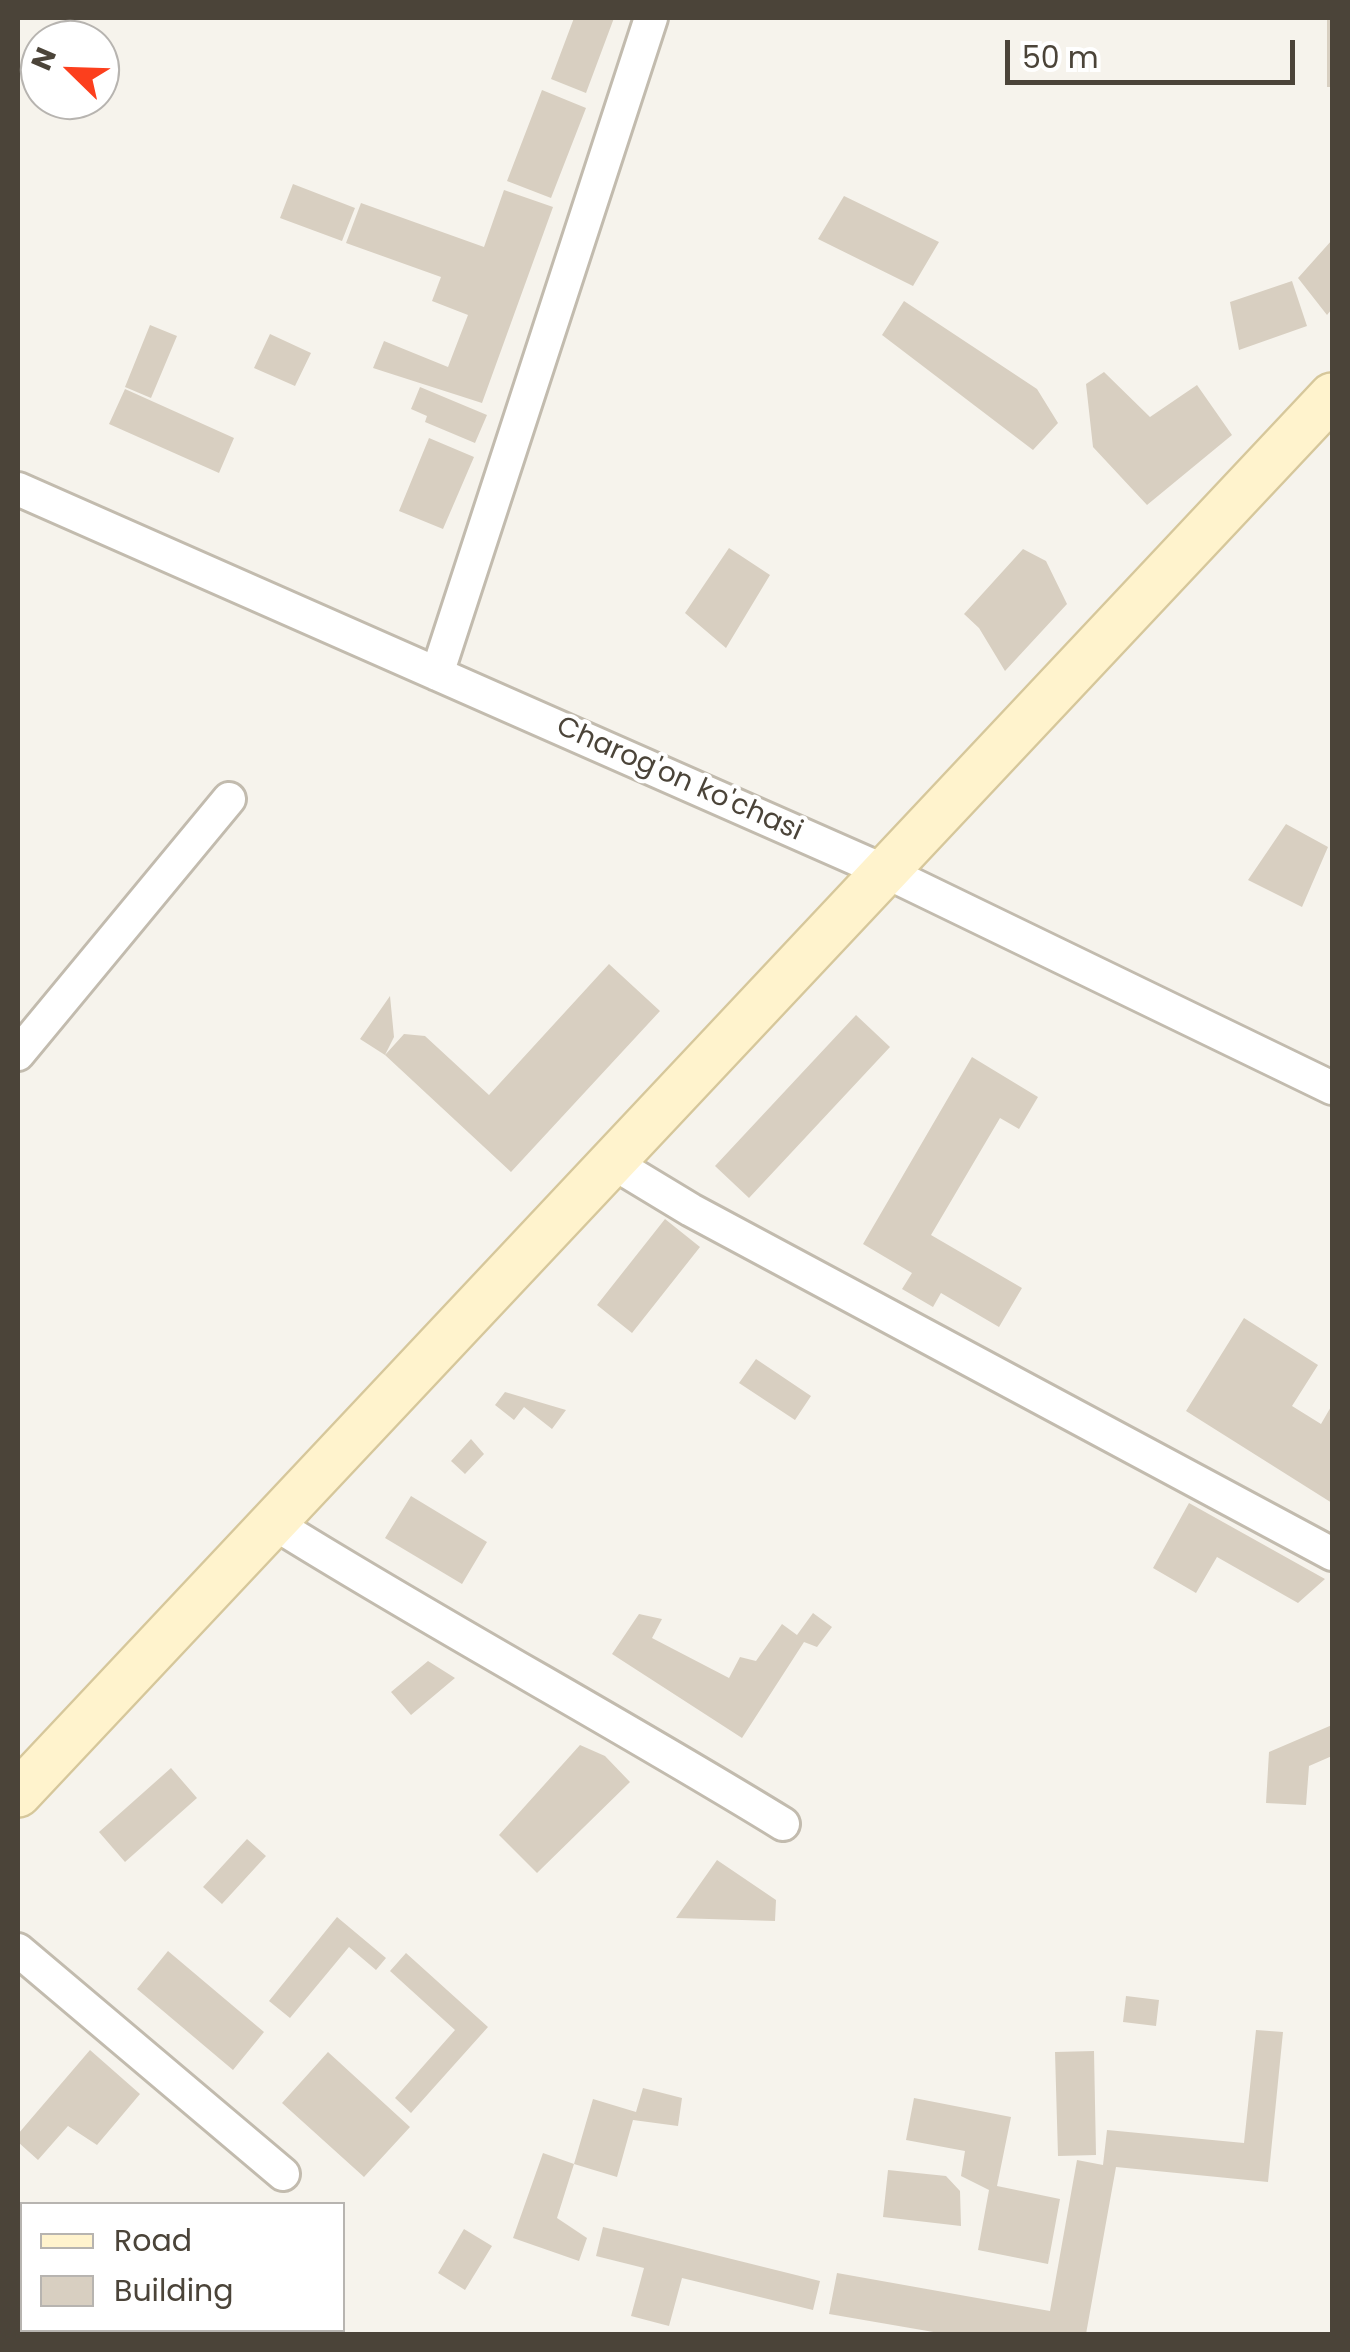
<!DOCTYPE html>
<style>
body{margin:0}
#map{position:relative;width:1350px;height:2352px;overflow:hidden;background:#f6f3ec;font-family:Poppins,sans-serif}
canvas{display:block}
.frame{position:absolute;inset:0;border:20px solid #4b4439;pointer-events:none}
.legend{position:absolute;left:20px;top:2202px;width:325px;height:130px;box-sizing:border-box;background:#fff;border:2px solid #b7b4b0;margin:0;padding:12px 18px;list-style:none;font-size:30px;color:#4b4439}
.legend li{display:flex;align-items:center;gap:20px;height:50px}
.legend b{width:50px;border:2px solid #b7b4b0}
.north{position:absolute;left:20px;top:20px;width:100px;height:100px;box-sizing:border-box;background:#fff;border:2px solid #b7b4b0;border-radius:50%;rotate:293deg;font-size:28px;font-weight:700;line-height:40px;text-align:center;color:#4b4439}
.north::after{content:'';display:block;margin:auto;width:35px;height:45px;background:#fc3f1d;clip-path:polygon(50% 0,100% 100%,50% 72%,0 100%)}
.scale{position:absolute;left:1005px;top:40px;width:290px;height:45px;box-sizing:border-box;border:5px solid #4b4439;border-top:0;padding-left:12px;font-size:30px;line-height:35px;white-space:nowrap;color:#4b4439;-webkit-text-stroke:8px #fff;paint-order:stroke}
</style>
<div id="map">
<canvas width="1350" height="2352"></canvas>
<div class="frame"></div>
<ul class="legend">
<li><b style="height:12px;background:#fff3cd"></b>Road</li>
<li><b style="height:28px;background:#d8cfc1"></b>Building</li>
</ul>
<div class="north">N</div>
<div class="scale">50 m</div>
</div>
<script>
const g = document.querySelector('canvas').getContext('2d');
g.lineJoin = 'round';
function paint(path, color) { g.fillStyle = color; g.fill(path, 'evenodd'); }
function stroke(path, color, width, dash) { g.strokeStyle = color; g.lineWidth = width; g.lineCap = dash ? 'butt' : 'round'; g.setLineDash(dash || []); g.stroke(path); }
function write(font, color, halo, rows, align = 'center') {
  g.font = font + ' Poppins,sans-serif'; g.lineWidth = 8; g.setLineDash([]); g.textBaseline = 'middle'; g.strokeStyle = halo; g.fillStyle = color; for (const [text, x, y, turn = 0] of rows) {
    g.save(); g.translate(x, y); g.rotate((+turn || 0) * Math.PI / 180); g.textAlign = isNaN(turn) ? turn : align; if (halo) g.strokeText(text, 0, 0); g.fillText(text, 0, 0); g.restore();
  }
}
paint(new Path2D(`
 M574,18H614L586,93L551,79Z
 M1327,18H1332V87H1327Z
 M542,90L586,108L551,198L507,181Z
 M293,184L355,208L342,241L280,218Z
 M504,190L553,207L482,403L373,368L384,341L448,367L468,315L432,301L441,277L346,243L361,203L484,247Z
 M844,196L939,242L913,286L818,239Z
 M1332,240V309L1327,315L1298,278Z
 M1292,281L1307,326L1239,350L1230,302Z
 M904,301L1037,389L1058,423L1033,450L882,335Z
 M150,325L177,336L151,398L125,387Z
 M270,334L311,353L295,386L254,368Z
 M1104,372L1150,417L1197,385L1232,435L1147,505L1093,447L1086,384Z
 M420,387L487,415L475,443L425,422L427,416L411,409Z
 M125,389L234,438L219,473L109,424Z
 M429,438L474,457L443,529L399,511Z
 M729,548L770,575L726,648L685,613Z
 M1023,549L1046,561L1067,604L1005,671L979,628L964,614Z
 M1286,824L1328,847L1302,907L1248,880Z
 M609,964L660,1011L511,1172L385,1055L360,1039L390,996L394,1037L385,1055L404,1034L425,1036L489,1095Z
 M856,1015L890,1047L749,1198L715,1166Z
 M972,1057L1038,1097L1019,1129L1000,1118L931,1235L1022,1288L999,1327L941,1293L933,1307L902,1289L912,1273L863,1244Z
 M665,1219L700,1247L632,1333L597,1305Z
 M1244,1318L1318,1365L1292,1406L1321,1424L1332,1405V1503L1186,1411Z
 M756,1359L811,1396L795,1420L739,1383Z
 M505,1392L566,1410L552,1429L524,1407L514,1420L495,1405Z
 M471,1439L484,1454L465,1474L451,1461Z
 M411,1496L487,1542L462,1584L385,1538Z
 M1189,1503L1325,1579L1298,1603L1217,1557L1196,1593L1153,1568Z
 M813,1613L832,1627L817,1647L804,1642L742,1738L612,1654L639,1614L662,1619L652,1638L729,1678L740,1657L756,1661L782,1624L797,1635Z
 M428,1661L455,1678L411,1715L391,1692Z
 M1332,1725V1756L1309,1766L1306,1805L1266,1803L1269,1752Z
 M580,1745L605,1756L630,1782L537,1873L499,1835Z
 M171,1768L197,1798L125,1862L99,1832Z
 M247,1839L266,1856L222,1904L203,1887Z
 M717,1860L776,1900L775,1921L676,1918Z
 M337,1917L386,1958L376,1970L349,1947L290,2018L269,2001Z
 M168,1951L264,2032L233,2070L137,1989Z
 M406,1953L488,2027L411,2113L395,2098L455,2030L390,1971Z
 M1126,1996L1159,2000L1156,2026L1123,2022Z
 M1256,2030L1283,2032L1268,2182L1116,2167L1086,2334H945L829,2314L837,2273L1050,2311L1077,2160L1103,2165L1107,2130L1244,2143Z
 M90,2050L140,2094L97,2145L68,2126L38,2160L18,2142V2134Z
 M1094,2051L1096,2155L1058,2156L1055,2052Z
 M328,2052L410,2127L364,2177L282,2103Z
 M643,2088L682,2098L678,2126L633,2120L617,2177L574,2164L593,2099L636,2112Z
 M914,2098L1011,2117L997,2186L1060,2199L1048,2264L978,2250L989,2190L961,2176L965,2151L906,2140Z
 M543,2153L574,2164L557,2218L587,2238L579,2261L513,2238Z
 M888,2170L946,2176L960,2191L961,2226L883,2217Z
 M603,2227L820,2281L813,2310L682,2278L669,2326L631,2316L644,2268L596,2256Z
 M464,2229L492,2246L465,2290L438,2273Z`), '#d8cfc1');
const street = new Path2D(`
 M18,489L882,870L1332,1088
 M437,674L651,18
 M18,1054L229,799
 M610,1161L691,1210L1332,1554
 M272,1522C440,1627 614,1720 783,1824
 M18,1950L283,2174`);
const secondary = new Path2D(`
 M18,1794L1332,396`);
stroke(street, '#c2bbae', 38);
stroke(secondary, '#d6c79b', 50);
stroke(street, '#fff', 32);
stroke(secondary, '#fff3cd', 45);
write('28px', '#4b4439', '#fff', [
 ["Charog'on ko'chasi",679,780,24]
]);
</script>
